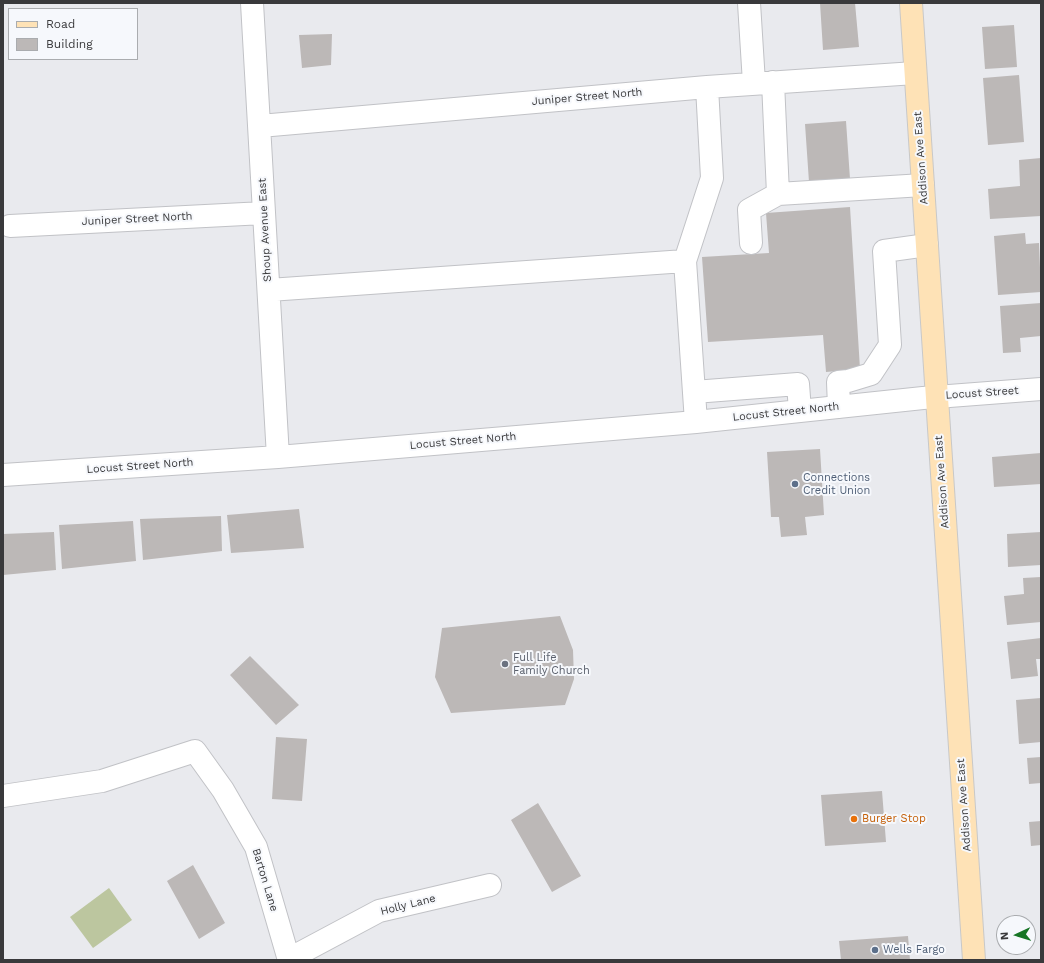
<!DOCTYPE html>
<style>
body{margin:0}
#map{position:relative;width:1044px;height:963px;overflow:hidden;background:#e9eaee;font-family:"Work Sans",sans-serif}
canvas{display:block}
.frame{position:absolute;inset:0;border:4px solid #39393b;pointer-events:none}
.legend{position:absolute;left:8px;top:8px;width:130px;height:52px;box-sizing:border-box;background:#f6f8fc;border:1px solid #aaacaf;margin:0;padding:5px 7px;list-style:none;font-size:12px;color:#39393b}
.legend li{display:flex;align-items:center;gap:8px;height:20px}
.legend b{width:20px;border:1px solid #aaacaf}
.north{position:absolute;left:996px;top:915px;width:40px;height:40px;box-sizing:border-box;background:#f6f8fc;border:1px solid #aaacaf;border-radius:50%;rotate:266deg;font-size:11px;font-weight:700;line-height:16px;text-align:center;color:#39393b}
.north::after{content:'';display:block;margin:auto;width:14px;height:18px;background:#177525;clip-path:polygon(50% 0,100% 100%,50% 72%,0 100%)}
</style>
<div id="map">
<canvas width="1044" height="963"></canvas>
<div class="frame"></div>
<ul class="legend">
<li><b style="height:5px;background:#fee2b6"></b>Road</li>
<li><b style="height:11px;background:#bcb8b7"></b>Building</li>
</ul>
<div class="north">N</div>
</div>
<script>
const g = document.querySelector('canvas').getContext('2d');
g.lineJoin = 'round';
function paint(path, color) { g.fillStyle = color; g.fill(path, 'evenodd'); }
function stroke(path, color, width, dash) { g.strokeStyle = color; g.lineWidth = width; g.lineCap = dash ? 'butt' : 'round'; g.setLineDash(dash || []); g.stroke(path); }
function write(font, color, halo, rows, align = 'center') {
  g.font = font + ' "Work Sans",sans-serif'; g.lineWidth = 4; g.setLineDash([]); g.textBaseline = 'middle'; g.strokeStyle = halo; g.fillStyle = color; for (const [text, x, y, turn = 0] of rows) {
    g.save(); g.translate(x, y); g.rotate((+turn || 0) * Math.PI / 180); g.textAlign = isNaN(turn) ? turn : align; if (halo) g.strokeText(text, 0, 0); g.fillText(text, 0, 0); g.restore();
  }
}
paint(new Path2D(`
 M109,888L132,920L93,948L70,917Z`), '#bcc69f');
paint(new Path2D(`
 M820,3H855L859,47L823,50Z
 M1014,25L1017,67L985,69L982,27Z
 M332,34L331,65L302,68L299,35Z
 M1019,75L1024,142L988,145L983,78Z
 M846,121L850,179L809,182L805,124Z
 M1041,158V216L990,219L988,189L1020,186L1019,160Z
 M850,207L860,369L826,372L823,335L708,342L702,257L769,253L766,213Z
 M1025,233L1026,244L1039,243L1041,292L998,295L994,236Z
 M1041,303V336L1020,338L1021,352L1003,353L1000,306Z
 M820,449L824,515L805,517L807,535L781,537L779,517H771L767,452Z
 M1041,453V484L994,487L992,457Z
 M299,509L304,548L231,553L227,515Z
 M221,516L222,551L143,560L140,519Z
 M133,521L136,561L62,569L59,525Z
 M54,532L56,570L3,575V534Z
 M1041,532V565L1008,567L1007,534Z
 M1041,577V622L1007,625L1004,596L1024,594L1023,578Z
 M560,616L573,650L574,679L565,705L451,713L435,677L442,628Z
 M1041,638V659H1036L1038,676L1011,679L1007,642Z
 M250,656L299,705L276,725L230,675Z
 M1041,698V742L1019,744L1016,700Z
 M276,737L307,739L302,801L272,799Z
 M1041,757V783L1029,784L1027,758Z
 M882,791L886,842L825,846L821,795Z
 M538,803L581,876L552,892L511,820Z
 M1041,821V845L1031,846L1029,822Z
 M193,865L225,923L199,939L167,881Z
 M908,936L910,960H841L839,941Z`), '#bcb8b7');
const minor = new Path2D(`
 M252,3L278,457
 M749,3L754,83
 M773,82L778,194L923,185
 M260,126L707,87L915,73
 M10,226L264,213
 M751,243L749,210L778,194
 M269,290L685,261
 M694,392L798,384L800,411
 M839,407L838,382L848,381L871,374L890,345L884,251L927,245
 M696,422L685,261L712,178L707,87
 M3,475L278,457L696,422L923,398L1041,389
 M3,796L102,781L195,751L223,790L256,847L289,960
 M289,959L379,911L490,885`);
const major = new Path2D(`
 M911,3L974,960`);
stroke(minor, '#c1c2c6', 24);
stroke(major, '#c8c8c8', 24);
stroke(minor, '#fff', 22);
stroke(major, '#fee2b6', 22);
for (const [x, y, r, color] of [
 [795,484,4,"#5c6f8a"],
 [505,664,4,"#6b7280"],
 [854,819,4,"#e8710a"],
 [875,950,4,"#5c6f8a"]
]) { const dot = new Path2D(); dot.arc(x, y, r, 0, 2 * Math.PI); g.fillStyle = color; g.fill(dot); stroke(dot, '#f6f8fc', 1.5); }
write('11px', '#39393b', '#f6f8fc', [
 ["Juniper Street North",587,97,-5],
 ["Addison Ave East",921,158,-94],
 ["Juniper Street North",137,219,-3],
 ["Shoup Avenue East",265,230,-93],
 ["Locust Street",982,393,-4],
 ["Locust Street North",786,412,-6],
 ["Locust Street North",463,441,-5],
 ["Locust Street North",140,466,-4],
 ["Addison Ave East",942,482,-94],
 ["Addison Ave East",964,805,-94],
 ["Barton Lane",265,880,73],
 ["Holly Lane",408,905,-14]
]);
write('11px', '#4e5e75', '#f6f8fc', [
 ["Connections",803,478],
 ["Credit Union",803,491],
 ["Wells Fargo",883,950]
], 'left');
write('11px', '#5b616d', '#f6f8fc', [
 ["Full Life",513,658],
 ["Family Church",513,671]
], 'left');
write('11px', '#c56008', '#f6f8fc', [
 ["Burger Stop",862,819]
], 'left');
</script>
